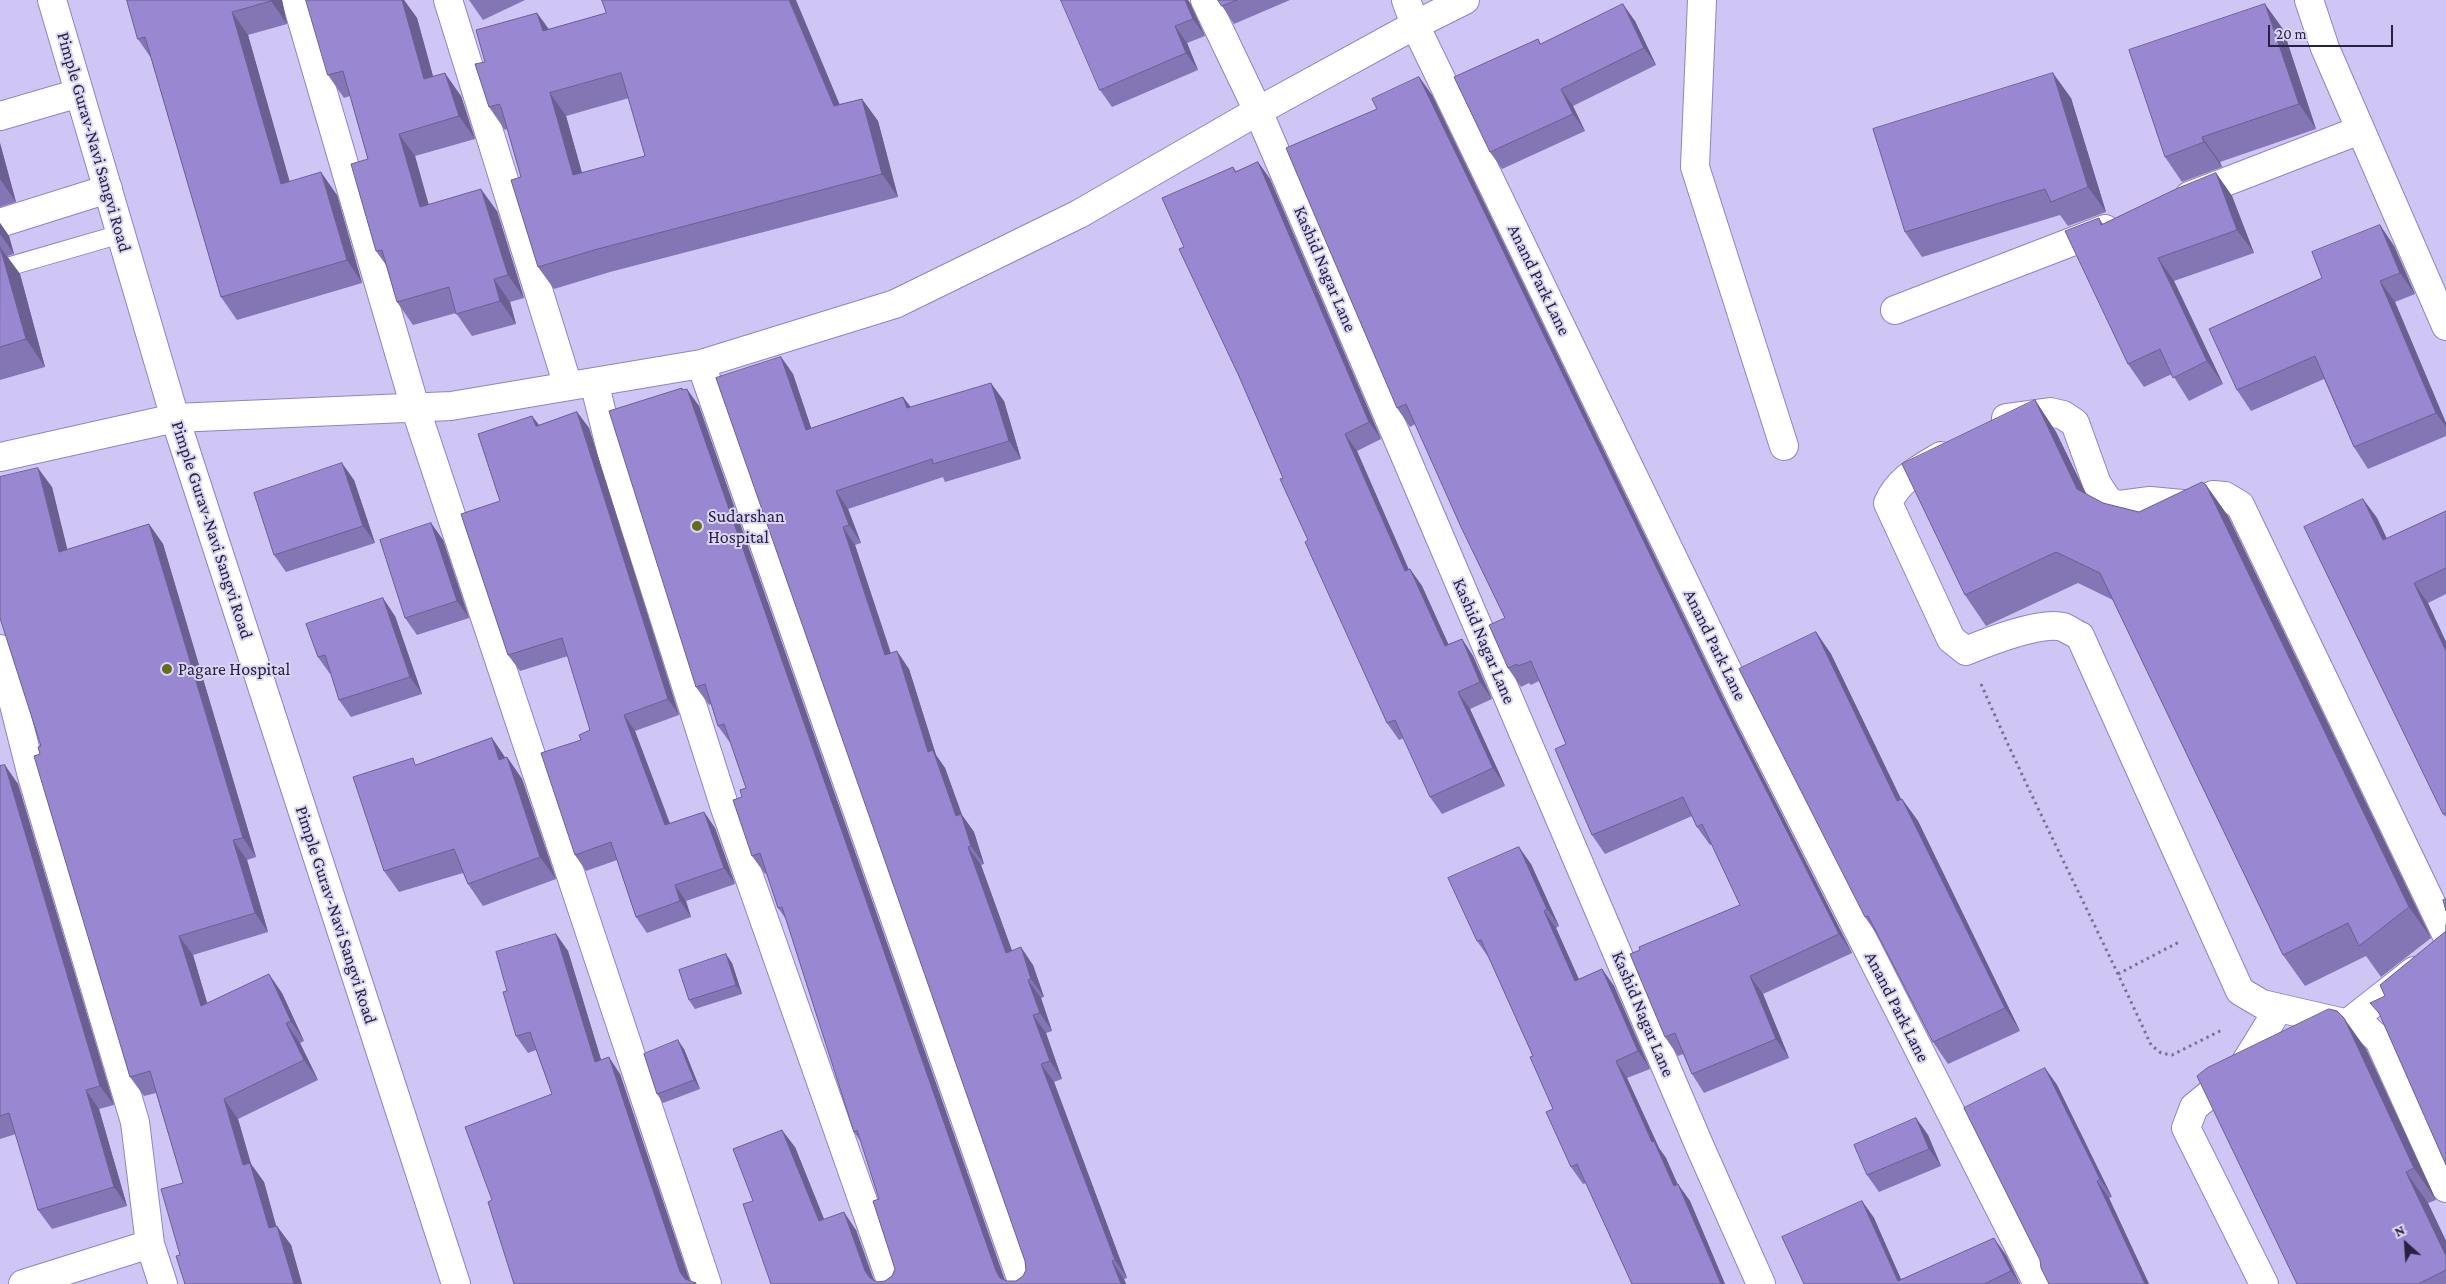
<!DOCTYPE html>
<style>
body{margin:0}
#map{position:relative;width:2446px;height:1284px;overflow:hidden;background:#cfc6f5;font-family:"Crimson Pro",serif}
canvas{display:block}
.north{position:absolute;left:2381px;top:1219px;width:50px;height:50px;-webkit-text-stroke:4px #dcd6f5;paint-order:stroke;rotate:334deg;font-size:14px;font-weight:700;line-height:20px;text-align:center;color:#29213f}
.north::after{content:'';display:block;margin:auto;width:18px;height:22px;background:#29213f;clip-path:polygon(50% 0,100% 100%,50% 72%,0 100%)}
.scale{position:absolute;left:2268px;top:25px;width:125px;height:22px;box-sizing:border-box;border:2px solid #29213f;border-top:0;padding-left:6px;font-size:15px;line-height:18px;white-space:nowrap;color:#29213f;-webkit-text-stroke:4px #dcd6f5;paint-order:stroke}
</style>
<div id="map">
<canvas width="2446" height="1284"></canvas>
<div class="north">N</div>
<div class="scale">20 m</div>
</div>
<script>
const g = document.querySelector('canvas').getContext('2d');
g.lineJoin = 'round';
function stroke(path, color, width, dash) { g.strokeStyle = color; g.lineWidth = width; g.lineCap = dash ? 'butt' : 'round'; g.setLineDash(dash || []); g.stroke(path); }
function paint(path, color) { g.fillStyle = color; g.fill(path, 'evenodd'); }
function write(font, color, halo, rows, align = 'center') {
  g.font = font + ' "Crimson Pro",serif'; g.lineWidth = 4; g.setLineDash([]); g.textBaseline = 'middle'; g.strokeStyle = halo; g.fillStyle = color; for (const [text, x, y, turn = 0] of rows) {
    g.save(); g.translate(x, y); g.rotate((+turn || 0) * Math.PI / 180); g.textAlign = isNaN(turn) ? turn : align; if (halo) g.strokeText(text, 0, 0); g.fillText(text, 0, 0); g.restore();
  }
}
const service = new Path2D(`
 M0,269L121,234`);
const minor = new Path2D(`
 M296,0L415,407L707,1284
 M448,0L568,386
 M1205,0L1258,111L1700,1147L1761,1284
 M1406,0L1415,25L1748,713L2038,1284
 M1702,0L1695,167L1784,446
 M2309,0L2325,48L2446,326
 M0,116L79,93
 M2189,196L2360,130
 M0,223L108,189
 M1895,310L2105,229
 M701,364L1023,1284
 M594,382L612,454L725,808L892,1284
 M2006,418L2050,412L2063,415L2075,423L2097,484L2109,502L2119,505L2150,501L2193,505L2213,495L2225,496L2240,505L2446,934
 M1941,456C1918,470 1899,479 1888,503L1951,639L1966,651C1987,642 2041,621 2063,627C2068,629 2075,634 2080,636L2240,991L2262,1004L2366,1028L2379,1040L2446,1188
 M0,457L175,418L451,406L701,364L895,304L1079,214L1258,111L1415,25L1465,0
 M0,649L32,776L135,1122L150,1244L163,1284
 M2348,1023L2414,971
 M23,1284L150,1244
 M2264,1284L2186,1128L2194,1107L2242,1068L2279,1008`);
const tertiary = new Path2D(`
 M52,0L175,418L456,1284`);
stroke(service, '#9281ca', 20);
stroke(minor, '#9281ca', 30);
stroke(tertiary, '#9281ca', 30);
stroke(new Path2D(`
 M1981,684C2034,806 2096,924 2151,1045L2161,1053L2172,1055L2222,1030
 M2118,974L2179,942`), '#797197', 3, [2.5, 4]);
stroke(service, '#fff', 18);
stroke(minor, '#fff', 28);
stroke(tertiary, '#fff', 28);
paint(new Path2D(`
 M127,0H282L287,24L248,35L289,181L337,195L362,283L237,320L221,297L151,58L138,39Z
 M306,0H404L417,18L433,76L461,96L475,139L415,156L428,204L497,211L524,298L510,302L516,324L472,336L456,313L413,325L397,302L386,265L376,251L368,159L350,96L344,98L328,75Z
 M469,0H525L483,20Z
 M1218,0H1290L1234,24Z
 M1190,3L1205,36L1187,43L1198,70L1112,107L1100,90Z
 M537,13L549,29L606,13L840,104L862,99L878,121L898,197L610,272L554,289L538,267L521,177L507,129L505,130L489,107L485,62ZM629,98L645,156L582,173L566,116Z
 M1635,21L1656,65L1573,106L1585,131L1502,169L1490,152L1538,39L1541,44Z
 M2283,29L2316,129L2220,162L2222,167L2182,182L2165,157Z
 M1419,77L1432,95L1734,720L1852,953L1763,994L1789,1058L1704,1093L1692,1074L1683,1054L1678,1056L1665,1037L1740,905L1712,844L1710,845L1697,827L1692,816L1605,854L1592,835L1566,744L1539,681L1531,685L1529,683L1521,687L1508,668L1505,618L1415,424L1410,427L1397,408L1377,109Z
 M2071,98L2106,212L2068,226L2060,215L1922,257L1905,232Z
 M0,143L16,202L0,207Z
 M1258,162L1270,179L1381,439L1357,451L1408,569H1410L1422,586L1448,644L1462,639L1473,656L1492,699L1470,709L1505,786L1442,814L1430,797L1404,738L1399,740L1387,723L1308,540L1283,478L1184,247L1233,167L1236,171Z
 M2216,173L2232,196L2254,253L2174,281L2223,384L2189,401L2172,374L2144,387L2128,364L2099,218L2103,224Z
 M0,223L9,236L14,254L7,256L20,274L45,367L0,380Z
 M2380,225L2394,246L2415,294L2395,302L2446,423V436L2368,469L2354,447L2324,379L2251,411L2237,390L2322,278Z
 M781,357L793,374L811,428L903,397L911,407L1004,401L1021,459L945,482L943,477L848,509L861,543L855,545L891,653L909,669L936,755L945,768L962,815L974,832L984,864L981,865L1012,951L1033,965L1044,997L1041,998L1052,1031L1046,1033L1062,1079L1054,1082L1127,1278L1124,1279L1126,1284H771L753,1201L795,1147L824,1219L856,1230L874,1280L877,1282L885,1281L892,1276L895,1269L879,1199L861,1142L854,1132L786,919L778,908L766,873L765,874L752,856L742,797L746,788L731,744L718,726L711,704L709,705L696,687L683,390L699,406L1005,1280L1007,1281H1016L1023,1276L1026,1270L1025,1261Z
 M2035,400L2056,432L2086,494L2103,503L2139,512L2206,485L2228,516L2431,938L2381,977L2366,956L2305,986L2283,955L2113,600L2078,583L1986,626L1965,595Z
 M577,412L589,428L679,715L635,731L670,823L704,812L715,828L735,884L686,901L691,917L647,933L636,917L617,860L586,871L575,855L581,740L590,730L568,656L520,671L508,655L500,501L532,416L539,425Z
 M354,480L375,543L286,572L274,555Z
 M52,487L67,550L149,524L163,544L256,857L247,860L268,932L193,955L207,1003L282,993L304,1041L300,1043L318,1080L238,1119L251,1164L264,1182L276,1226L291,1245L302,1284H185L180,1255L183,1183L156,1093L144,1096L130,1077L40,754Z
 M2363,499L2377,518L2387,539L2446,511V594L2428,603L2446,642V817L2443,814Z
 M431,523L443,540L469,618L417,635L405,618Z
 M395,616L422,694L351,717L339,700L331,674H330L318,657Z
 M1816,632L1831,654L1901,799H1902L1918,821L2020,1031L1948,1064L1933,1042L1880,939L1865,917Z
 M492,738L505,758L507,757L522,779L556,879L483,906L468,884L463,873L399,892L384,871L418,764Z
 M0,766L18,784L114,1105L99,1109L127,1206L52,1229L38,1210L16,1134L0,1139Z
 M1531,864L1559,926L1556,928L1579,979L1602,969L1614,986L1650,1069L1627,1078L1659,1148L1666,1158L1677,1184L1690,1201L1725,1284H1632L1586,1183L1583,1184L1571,1167L1553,1109L1533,1056L1489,958L1477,941Z
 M556,934L568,951L601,1060L620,1074L689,1281L696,1283L697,1284H514L492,1200L552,1094L536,1050L528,1053L516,1036L507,991Z
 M732,963L742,994L695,1009L689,1000Z
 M684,1049L700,1089L663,1103L657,1094Z
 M2366,1049L2436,1200L2428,1203L2446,1241V1284H2297Z
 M2045,1068L2057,1085L2112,1197L2109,1198L2149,1284H2049Z
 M1916,1118L1928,1135L1941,1166L1879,1192L1867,1175Z
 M1862,1201L1874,1218L1901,1279L2006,1255L2020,1284H1804Z`), '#8475b4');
paint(new Path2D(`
 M271,0H282L287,24L271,1Z
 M395,0H404L417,18L440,102L424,79Z
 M789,0H796L850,129L834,106Z
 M1185,0H1188L1190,3L1205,36L1193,19Z
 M1623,4L1635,21L1656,65L1644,48Z
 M2265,4L2283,29L2316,129L2299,104Z
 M232,12L248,35L297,207L281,184Z
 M537,13L553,36L543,31Z
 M1175,26L1187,43L1198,70L1186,53Z
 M445,73L461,96L475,139L459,116Z
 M2053,73L2071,98L2106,212L2088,187Z
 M1419,77L1432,95L1734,720L1852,953L1839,934L1721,701Z
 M1561,89L1573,106L1585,131L1573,114Z
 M550,93L566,116L589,198L573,175Z
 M862,99L878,121L898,197L882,174Z
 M399,134L415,156L436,230L420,207Z
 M2202,137L2220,162L2222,167L2204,142Z
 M0,143L16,202L0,179Z
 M1258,162L1270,179L1381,439L1369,422Z
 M321,172L337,195L362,283L347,260Z
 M2216,173L2232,196L2254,253L2237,230Z
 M481,189L497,211L524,298L508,275Z
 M0,223L9,236L14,254L0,234Z
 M2380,225L2394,246L2415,294L2400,273Z
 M0,247L20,274L45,367L26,339Z
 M2158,258L2174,281L2223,384L2207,361Z
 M494,279L510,302L516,324L500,301Z
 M2380,281L2395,302L2446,423V427L2436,413Z
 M781,357L793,374L818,448L806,430Z
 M991,383L1004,401L1021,459L1009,441Z
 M682,388L691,402L687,389L699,406L1006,1284H1004L996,1271Z
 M903,397L916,415L907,408Z
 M2035,400L2056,432L2099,520L2077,489Z
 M577,412L589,428L679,715L668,699Z
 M532,416L544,432L536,426Z
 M1345,434L1357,451L1417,588L1405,571Z
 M342,463L354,480L375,543L363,526Z
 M38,468L52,487L73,572L59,552Z
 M2206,485L2228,516L2431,938L2409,907Z
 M836,491L848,509L861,543L849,525Z
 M2363,499L2377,518L2397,560L2383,540Z
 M431,523L443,540L469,618L457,601Z
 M149,524L163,544L256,857L243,838Z
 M843,527L855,545L897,673L885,655Z
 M1410,569L1422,586L1457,663L1445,646Z
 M2414,583L2428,603L2446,642V651Z
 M383,598L395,616L422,694L410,677Z
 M1816,632L1831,654L1913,824L1897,801Z
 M1462,639L1473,656L1492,699L1480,682Z
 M897,651L909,669L936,755L945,768L962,815L974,832L984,864L971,846L956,816L928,752Z
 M1458,692L1470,709L1505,786L1493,768Z
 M624,715L635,731L676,841L665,825Z
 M492,738L507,760H499Z
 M507,757L522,779L556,879L540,857Z
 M5,765L18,784L114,1105L100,1086Z
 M1902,799L1918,821L2020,1031L2005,1008Z
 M704,812L715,828L735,884L724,868Z
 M233,840L247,860L268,932L255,913Z
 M968,847L981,865L1019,970L1006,953Z
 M1519,847L1531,864L1559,926L1547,909Z
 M675,885L686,901L691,917L680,901Z
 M1544,911L1556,928L1587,998L1575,981Z
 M556,934L568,951L607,1079L595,1062Z
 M179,936L193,955L214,1026L201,1006Z
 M1021,947L1033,965L1044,997L1031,979Z
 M726,954L732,963L742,994L736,985Z
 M1602,969L1614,986L1650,1069L1638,1051Z
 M269,974L282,993L304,1041L291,1021Z
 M1750,976L1763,994L1789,1058L1776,1039Z
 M1028,980L1041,998L1052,1031L1040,1013Z
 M1033,1015L1046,1033L1062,1079L1050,1061Z
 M2344,1018L2366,1049L2436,1200L2414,1168Z
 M286,1023L300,1043L318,1080L304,1060Z
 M678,1040L684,1049L700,1089L694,1080Z
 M609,1057L620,1074L691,1284H689L680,1272Z
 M1616,1061L1627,1078L1659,1148L1666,1158L1683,1196L1678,1184L1690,1201L1725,1284H1721L1652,1142Z
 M1041,1064L1054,1082L1127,1278L1115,1260Z
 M2045,1068L2057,1085L2112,1197L2100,1179Z
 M86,1090L99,1109L127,1206L114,1187Z
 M224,1099L238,1119L251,1164L264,1182L282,1247L269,1228L243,1165Z
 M1916,1118L1928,1135L1941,1166L1929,1149Z
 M782,1130L795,1147L832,1239L819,1221Z
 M2406,1172L2428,1203L2446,1241V1256Z
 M2097,1181L2109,1198L2149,1284H2145Z
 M1862,1201L1874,1218L1903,1284L1898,1281Z
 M844,1212L856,1230L875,1284H874L865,1271Z
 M277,1226L291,1245L302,1284H294Z
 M1994,1238L2006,1255L2020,1284L2011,1271Z
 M1112,1261L1124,1279L1126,1284H1121Z`), '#6b5f92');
const building = new Path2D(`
 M127,0H271V1L232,12L281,184L321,172L347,260L221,297L145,37L138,39Z
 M306,0H402L424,79L445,73L459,116L399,134L420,207L481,189L508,275L494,279L500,301L456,314L449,287L397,302L382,250L376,251L351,164L368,159L343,71L328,75Z
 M602,0H789L834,106L862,99L882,174L594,250L538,267L511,180L521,177L501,107L499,104L489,107L475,64L485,62L476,30L537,13L543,31L606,13ZM621,73L645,156L573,175L550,93Z
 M1061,0H1185L1193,19L1175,26L1186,53L1100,90Z
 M1218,0H1237L1222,6Z
 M1623,4L1644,48L1561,89L1573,114L1490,152L1454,77L1538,39L1540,44Z
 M2265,4L2299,104L2202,137L2204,142L2165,157L2129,50Z
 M2053,73L2088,187L2051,202L2045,189L1905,232L1873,129Z
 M1419,77L1721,701L1839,934L1750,976L1776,1039L1692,1074L1675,1033L1665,1037L1630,954L1640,950L1639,947L1740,905L1702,824L1697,827L1683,797L1592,835L1555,749L1566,744L1531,661L1518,666L1517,664L1508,668L1489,625L1505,618L1461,527L1406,404L1397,408L1286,148L1377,109L1372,99Z
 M1258,162L1369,422L1345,434L1405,571L1410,569L1445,646L1462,639L1480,682L1458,692L1493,768L1430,797L1395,720L1387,723L1305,542L1308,540L1280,479L1283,478L1238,374L1179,249L1184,247L1162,198L1233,167L1235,172Z
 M2216,173L2237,230L2158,258L2207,361L2173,378L2160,349L2128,364L2065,231L2099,218L2101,225L2176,189Z
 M2380,225L2400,273L2380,281L2436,413L2354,447L2315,356L2237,390L2209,329L2322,278L2312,252Z
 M0,247L26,339L0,347Z
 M781,357L806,430L903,397L907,408L991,383L1009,441L933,464L932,459L836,491L849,525L843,527L885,655L897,651L928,752L933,750L956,816L961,814L971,846L968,847L1006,953L1021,947L1031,979L1028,980L1040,1013L1033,1015L1050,1061L1041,1064L1115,1260L1112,1261L1121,1284H771L743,1204L753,1201L733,1149L782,1130L819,1221L844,1212L865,1271L870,1278L877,1282L885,1281L892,1276L895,1269L873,1201L879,1199L857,1130L854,1132L782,907L778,908L760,853L752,856L733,800L742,797L740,790L746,788L724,724L718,726L705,684L696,687L609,411L682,388V390L687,389L996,1271L1000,1278L1007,1281H1016L1023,1276L1026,1270L1025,1261L716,378Z
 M2035,400L2077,489L2103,503L2139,512L2202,482L2206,485L2409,907L2359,946L2348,923L2283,955L2100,573L2056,552L1965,595L1902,464Z
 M577,412L668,699L624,715L665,825L704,812L724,868L675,885L680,901L636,917L611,842L575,855L541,753L581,740L579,735L590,730L562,638L508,655L461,514L500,501L478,434L532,416L536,426Z
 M342,463L363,526L274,555L254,493Z
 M38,468L59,552L149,524L243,838L233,840L255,913L179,936L201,1006L269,974L291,1021L286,1023L304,1060L224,1099L243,1165L250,1163L269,1228L277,1226L294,1284H185L176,1256L180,1255L161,1189L183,1183L150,1071L130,1077L34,756L40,754L38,747L41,746L0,618V477Z
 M2363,499L2383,540L2446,511V568L2414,583L2446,651V812L2443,814L2304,527Z
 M431,523L457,601L405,618L380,540Z
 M383,598L410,677L339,700L325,655L318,657L306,624Z
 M1816,632L1897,801L1902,799L2005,1008L1933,1042L1868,916L1865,917L1739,669Z
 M492,738L499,760L507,757L540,857L468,884L454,849L384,871L353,777L413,758L415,765Z
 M5,765L100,1086L86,1090L114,1187L38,1210L9,1113L0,1116V766Z
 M1519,847L1547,909L1544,911L1575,981L1602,969L1638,1051L1616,1061L1652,1142L1654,1141L1674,1186L1678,1184L1721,1284H1632L1577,1164L1571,1167L1546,1112L1553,1109L1530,1057L1533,1056L1481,940L1477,941L1448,878Z
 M2446,899V911L2443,900Z
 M2446,925V1165L2379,1013L2370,1003L2385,996L2380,985L2446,931Z
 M556,934L595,1062L609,1057L680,1272L685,1279L696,1283L692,1284H514L488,1202L492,1200L465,1127L552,1094L530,1032L516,1036L503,992L507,991L496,952Z
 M726,954L736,985L689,1000L679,970Z
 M2329,1009L2337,1011L2344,1018L2414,1168L2406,1172L2446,1256V1270L2418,1284H2297L2197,1076L2207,1068Z
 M678,1040L694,1080L657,1094L644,1054Z
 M2045,1068L2100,1179L2097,1181L2145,1284H2049L2041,1268L2040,1260L1964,1108Z
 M1916,1118L1929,1149L1867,1175L1854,1145Z
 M1862,1201L1898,1281L1994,1238L2011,1271L1984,1284H1804L1782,1237Z`);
paint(building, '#9988d1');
stroke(building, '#6b5f92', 1);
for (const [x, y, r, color] of [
 [697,526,6,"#666d12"],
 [167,669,6,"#666d12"]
]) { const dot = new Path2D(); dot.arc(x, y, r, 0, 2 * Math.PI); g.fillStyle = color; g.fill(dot); stroke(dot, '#dcd6f5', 2); }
write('18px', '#29213f', '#dcd6f5', [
 ["Pimple Gurav-Navi Sangvi Road",94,142,74],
 ["Kashid Nagar Lane",1325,269,67],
 ["Anand Park Lane",1539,280,64],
 ["Pimple Gurav-Navi Sangvi Road",212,530,72],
 ["Kashid Nagar Lane",1484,641,67],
 ["Anand Park Lane",1715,645,64],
 ["Pimple Gurav-Navi Sangvi Road",336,915,72],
 ["Anand Park Lane",1897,1007,63],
 ["Kashid Nagar Lane",1643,1014,67]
]);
write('18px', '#29213f', '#dcd6f5', [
 ["Sudarshan",708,516],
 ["Hospital",708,537],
 ["Pagare Hospital",178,669]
], 'left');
</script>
